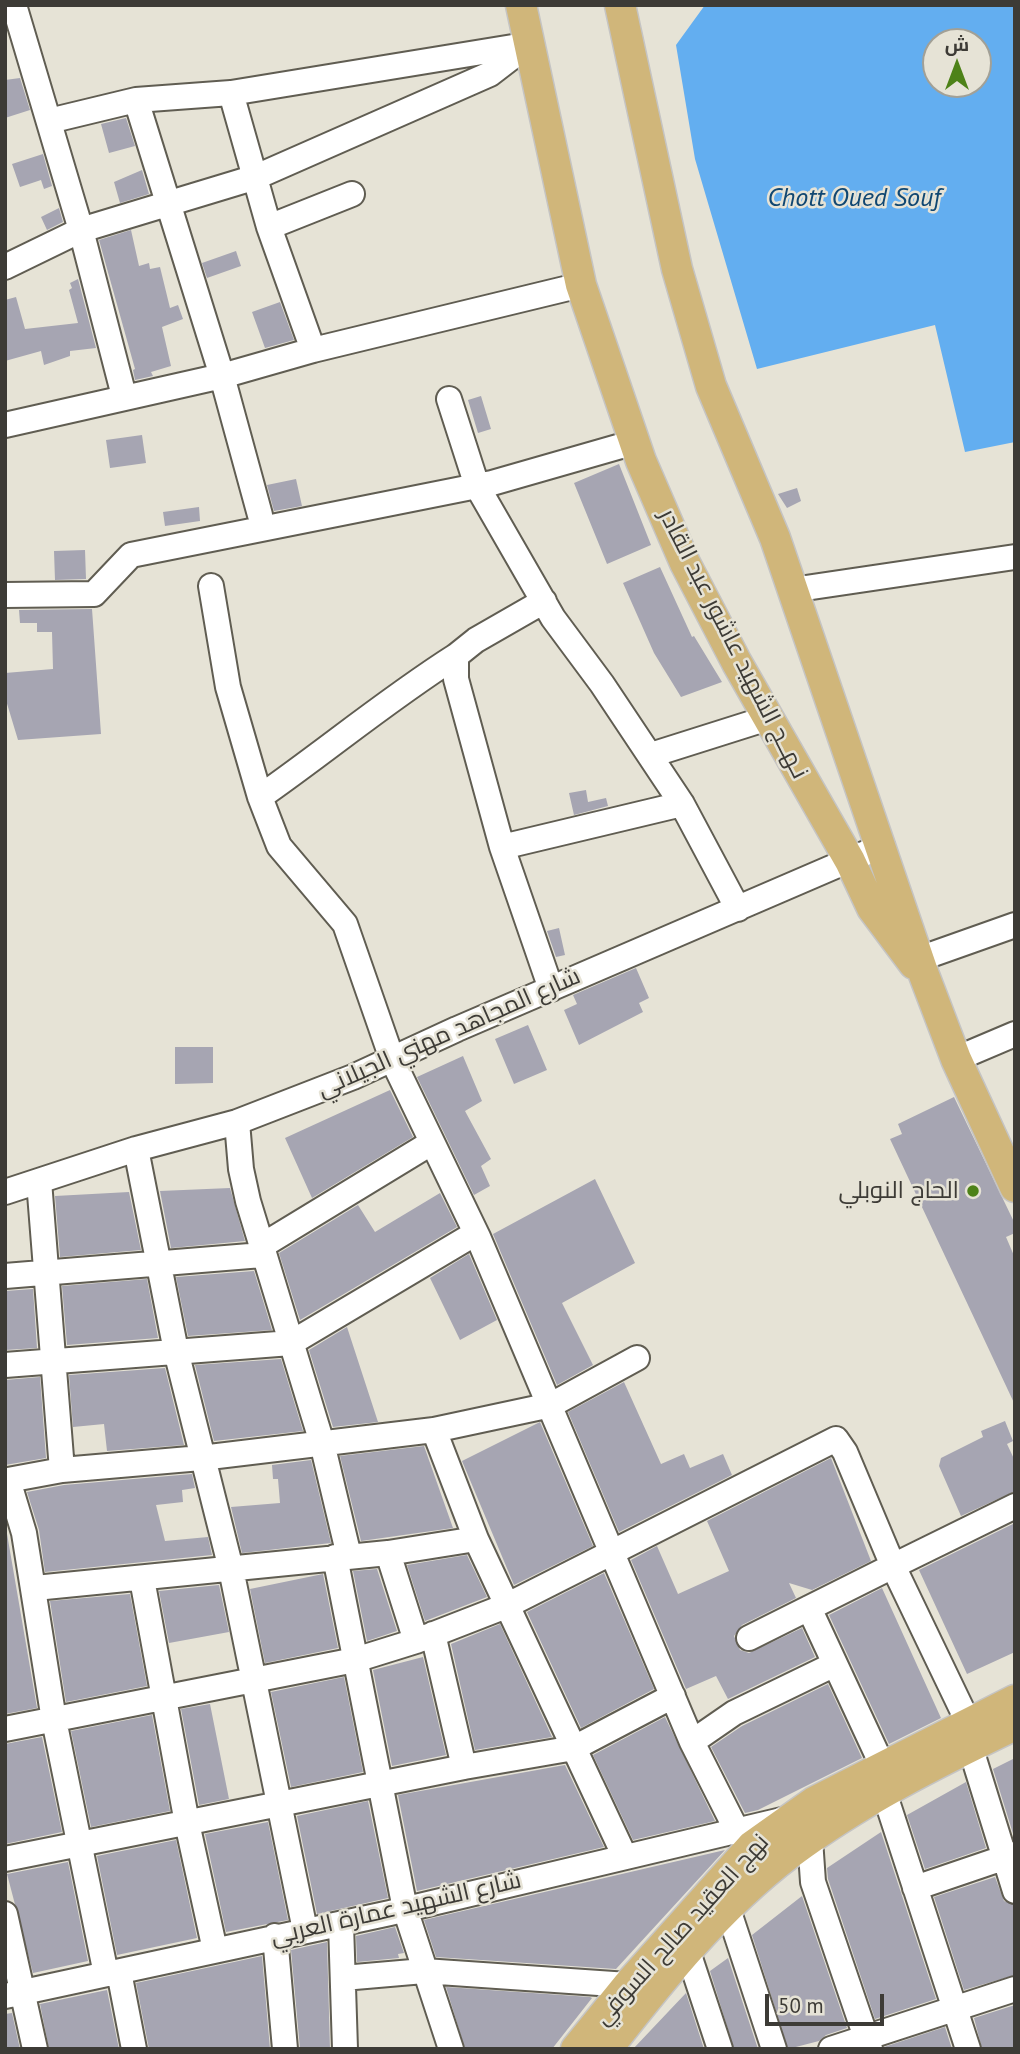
<!DOCTYPE html>
<meta charset="utf-8">
<style>
body{margin:0}
#map{position:relative;width:1020px;height:2054px;overflow:hidden;background:#e6e3d6;font-family:"PT Sans",Cairo,sans-serif}
canvas{display:block}
.frame{position:absolute;inset:0;border:7px solid #3d3b36;pointer-events:none}
.north{position:absolute;left:922px;top:28px;width:70px;height:70px;box-sizing:border-box;background:#e6e3d6;border:2px solid #a2a096;border-radius:50%;rotate:0deg;font-size:19px;font-weight:700;line-height:28px;text-align:center;color:#3d3b36}
.north::after{content:'';display:block;margin:auto;width:24px;height:32px;background:#4d8218;clip-path:polygon(50% 0,100% 100%,50% 72%,0 100%)}
.scale{position:absolute;left:765px;top:1994px;width:119px;height:32px;box-sizing:border-box;border:4px solid #3d3b36;border-top:0;padding-left:9px;font-size:21px;line-height:24px;white-space:nowrap;color:#3d3b36;-webkit-text-stroke:5px #e6e3d6;paint-order:stroke}
</style>
<div id="map">
<canvas width="1020" height="2054"></canvas>
<div class="frame"></div>
<div class="north">ش</div>
<div class="scale">50 m</div>
</div>
<script>
const g = document.querySelector('canvas').getContext('2d');
g.lineJoin = 'round';
function paint(path, color) { g.fillStyle = color; g.fill(path, 'evenodd'); }
function stroke(path, color, width, dash) { g.strokeStyle = color; g.lineWidth = width; g.lineCap = dash ? 'butt' : 'round'; g.setLineDash(dash || []); g.stroke(path); }
function write(font, color, halo, rows, align = 'center') {
  g.font = font + ' "PT Sans",Cairo,sans-serif'; g.lineWidth = 5; g.setLineDash([]); g.textBaseline = 'middle'; g.strokeStyle = halo; g.fillStyle = color; for (const [text, x, y, turn = 0] of rows) {
    g.save(); g.translate(x, y); g.rotate((+turn || 0) * Math.PI / 180); g.textAlign = isNaN(turn) ? turn : align; if (halo) g.strokeText(text, 0, 0); g.fillText(text, 0, 0); g.restore();
  }
}
paint(new Path2D(`
 M705,5H1015V442L965,452L935,325L757,369L695,159L676,45ZM936,42H978V84H936Z`), '#63aef0');
paint(new Path2D(`
 M20,78L30,110L5,118V80Z
 M126,118L135,146L109,153L101,124Z
 M43,154L52,186L44,189L41,180L20,187L12,164Z
 M142,170L149,194L120,203L114,182Z
 M59,208L63,222L47,230L41,217Z
 M131,230L139,266L149,263L150,269L160,267L170,308L178,305L183,319L162,327L171,366L151,372L153,376L135,380L133,370L135,369L99,240Z
 M236,251L241,266L207,278L202,263Z
 M78,279L96,348L70,351V356L44,365L41,351L5,361V300L16,297L25,329L78,323L69,290L72,288L70,283Z
 M280,302L294,340L265,348L252,312Z
 M481,396L491,429L478,433L468,400Z
 M142,435L146,463L110,468L106,440Z
 M619,464L651,545L607,564L574,483Z
 M296,479L302,506L274,511L267,485Z
 M797,488L801,501L787,508L778,494Z
 M199,507L200,521L165,526L163,512Z
 M85,550L86,579L55,580L54,551Z
 M660,567L692,637L694,636L722,682L681,697L654,653L623,583Z
 M92,609L101,734L18,740L5,697V673L53,669L52,632H37V623H20L19,610Z
 M586,790L588,802L606,798L608,806L574,815L569,793Z
 M559,928L565,955L556,957L547,931Z
 M636,968L649,998L639,1003L643,1012L579,1045L564,1010L577,1004L573,995Z
 M528,1025L547,1070L514,1084L495,1039Z
 M175,1047H213V1083L175,1084Z
 M463,1056L482,1101L465,1111L491,1159L481,1166L490,1186L474,1195L417,1077Z
 M390,1090L413,1137L312,1198L285,1138Z
 M954,1097L1015,1224V1233L1006,1237L1015,1258V1405L890,1139L902,1134L898,1124Z
 M595,1179L635,1263L562,1303L593,1365L557,1385L493,1234Z
 M230,1188L245,1241L171,1248L160,1191Z
 M129,1192L141,1250L60,1257L55,1196Z
 M440,1193L457,1227L300,1320L279,1253L358,1205L375,1232Z
 M469,1254L497,1320L460,1340L430,1278Z
 M254,1271L272,1330L188,1336L176,1277Z
 M147,1279L158,1338L67,1345L62,1286Z
 M33,1289L37,1348L5,1350V1291Z
 M347,1327L378,1422L333,1427L309,1350Z
 M281,1359L303,1431L214,1441L195,1365Z
 M165,1368L184,1445L107,1451L104,1424L73,1427L69,1375Z
 M40,1377L46,1458L5,1465V1380Z
 M624,1382L661,1464L684,1454L690,1468L723,1454L732,1475L619,1532L568,1412Z
 M1005,1421L1013,1441L1007,1444L1015,1461V1491L961,1516L939,1466L941,1458L983,1437L981,1431Z
 M540,1422L593,1546L514,1585L462,1461Z
 M424,1446L453,1528L361,1541L340,1456Z
 M831,1458L871,1561L812,1590L789,1583L796,1598L742,1625L734,1636L740,1650L749,1653L802,1628L815,1657L728,1699L716,1676L686,1689L631,1560L657,1546L678,1594L729,1571L707,1521Z
 M311,1460L331,1543L242,1553L231,1507L280,1503L278,1479H273L272,1465Z
 M192,1474L195,1488L182,1490L183,1502L156,1505L165,1541L208,1537L212,1555L45,1572L39,1530L27,1492L64,1485Z
 M5,1522L37,1708L5,1714Z
 M1015,1523V1652L967,1674L919,1570Z
 M467,1555L487,1597L425,1621L407,1565Z
 M377,1569L397,1631L367,1641L353,1571Z
 M604,1573L654,1689L581,1728L527,1612Z
 M323,1574L338,1648L265,1663L250,1589Z
 M219,1585L229,1632L169,1643L159,1591Z
 M882,1588L941,1718L889,1744L829,1615Z
 M130,1594L147,1686L66,1702L50,1601Z
 M500,1624L552,1737L475,1750L451,1644Z
 M423,1657L446,1755L392,1766L373,1670Z
 M344,1677L363,1772L291,1787L271,1692Z
 M828,1684L862,1758L758,1810L745,1813L711,1747L742,1726Z
 M210,1704L229,1799L199,1805L181,1709Z
 M152,1715L170,1811L91,1827L71,1731Z
 M665,1717L715,1821L633,1840L593,1755Z
 M42,1737L62,1832L5,1844V1744Z
 M1015,1758V1840L993,1769Z
 M565,1765L604,1847L417,1891L398,1795Z
 M966,1782L986,1848L925,1869L907,1815Z
 M368,1801L388,1898L317,1914L297,1816Z
 M268,1822L288,1920L226,1932L205,1834Z
 M881,1832L936,1999L875,2019L828,1879L827,1868Z
 M176,1840L197,1938L117,1955L97,1856Z
 M725,1850L616,1969L436,1957L424,1920Z
 M68,1862L88,1961L33,1973L7,1874Z
 M995,1877L1004,1901L1015,1905V1975L964,1990L934,1897Z
 M802,1896L847,2028L826,2035L819,2041L788,2049L752,1935Z
 M395,1927L404,1953L398,1954L399,1958L357,1962L356,1936Z
 M327,1942L330,2049H300L291,1950Z
 M262,1956L270,2049H149L136,1983Z
 M728,1958L758,2049H734L710,1971Z
 M446,1987L590,1997L592,1998L552,2049H465Z
 M107,1990L119,2049H49L40,2004Z
 M686,1993L704,2049H633L668,2012Z
 M1015,2005V2049H982L974,2018Z
 M12,2013L20,2049H5V2014Z
 M945,2027L952,2049H884V2047Z`), '#a6a5b2');
const minor = new Path2D(`
 M14,5L81,230L124,396
 M231,93L269,227L313,350
 M136,100L222,376L260,515
 M49,121L136,100L231,93L525,45
 M269,227L352,194
 M5,267L81,230L256,177L490,74L529,44
 M449,399L477,486L553,618L602,684L682,804L738,909
 M5,425L222,376L313,350L581,285
 M211,586L228,687L260,797L279,846L345,924L392,1059L478,1237L692,1742L736,1829L752,1846
 M792,590L1015,557
 M5,595L94,594L131,555L492,483L635,442
 M544,601L476,640L456,656V679L502,847L551,989
 M651,755L768,718
 M260,797C326,751 388,699 456,656
 M502,847L682,804
 M919,959L1015,925
 M956,1059L1015,1034
 M237,1122L241,1169L248,1201L322,1443L349,1556
 M136,1149L176,1351L231,1569L305,1930
 M39,1181L62,1470
 M5,1192L136,1149L237,1122L353,1077L457,1029L882,846
 M260,1247L431,1143
 M5,1276L262,1255
 M5,1365L291,1343L476,1233
 M434,1430L476,1539L625,1857
 M388,1553L416,1641
 M335,1557L405,1909L451,2049
 M142,1579L187,1823L215,1950
 M35,1588L388,1553L476,1539
 M809,1608L883,1767
 M433,1634L464,1767
 M968,1722L893,1566L1015,1506
 M5,1729L355,1660L416,1641L506,1606L836,1439L845,1452L893,1566L749,1638
 M692,1742L734,1713L833,1665
 M970,1746L1015,1891
 M884,1792L968,2049
 M810,1839L813,1882L870,2049
 M5,1859L464,1767L574,1748L673,1696
 M915,1888L1015,1854
 M728,1909L774,2049
 M5,1914L35,2049
 M341,1924L345,2049
 M275,1936L285,2049
 M688,1952L720,2049
 M119,1972L134,2049
 M106,1974L54,1720L24,1533L8,1480L62,1470L201,1458L434,1430L551,1405L637,1358
 M343,1978L424,1971L628,1985
 M5,1996L390,1913L786,1819
 M831,2049L1015,1989`);
const major = new Path2D(`
 M521,5L581,285L641,461L685,563L737,663L850,861L872,908L914,964
 M620,5L677,269L711,386L775,538L924,975L956,1059L1015,1187
 M576,2049L628,1985L752,1846L814,1802L1015,1700
 M607,2049C661,1980 719,1907 789,1854C858,1802 936,1763 1015,1725`);
stroke(minor, '#605d52', 28);
stroke(major, '#c5c4c3', 33);
stroke(minor, '#fff', 24);
stroke(major, '#d0b67a', 30);
for (const [x, y, r, color] of [
 [973,1191,7,"#4d8218"]
]) { const dot = new Path2D(); dot.arc(x, y, r, 0, 2 * Math.PI); g.fillStyle = color; g.fill(dot); stroke(dot, '#e6e3d6', 2.5); }
write('24px', '#3d3b36', '#e6e3d6', [
 ["نـهــج الشهيد عاشور عبد القادر",733,644,63],
 ["شارع المجاهد مهني الجيلاني",449,1033,-24],
 ["شارع الشهيد عمارة العربي",396,1909,-13],
 ["نهج العقيد صالح السوفي",682,1930,-48]
]);
write('24px', '#3d3b36', '#e6e3d6', [
 ["الحاج النوبلي",959,1191]
], 'right');
write('italic 26px', '#104772', '#e6e3d6', [
 ["Chott Oued Souf",854,199]
]);
</script>
